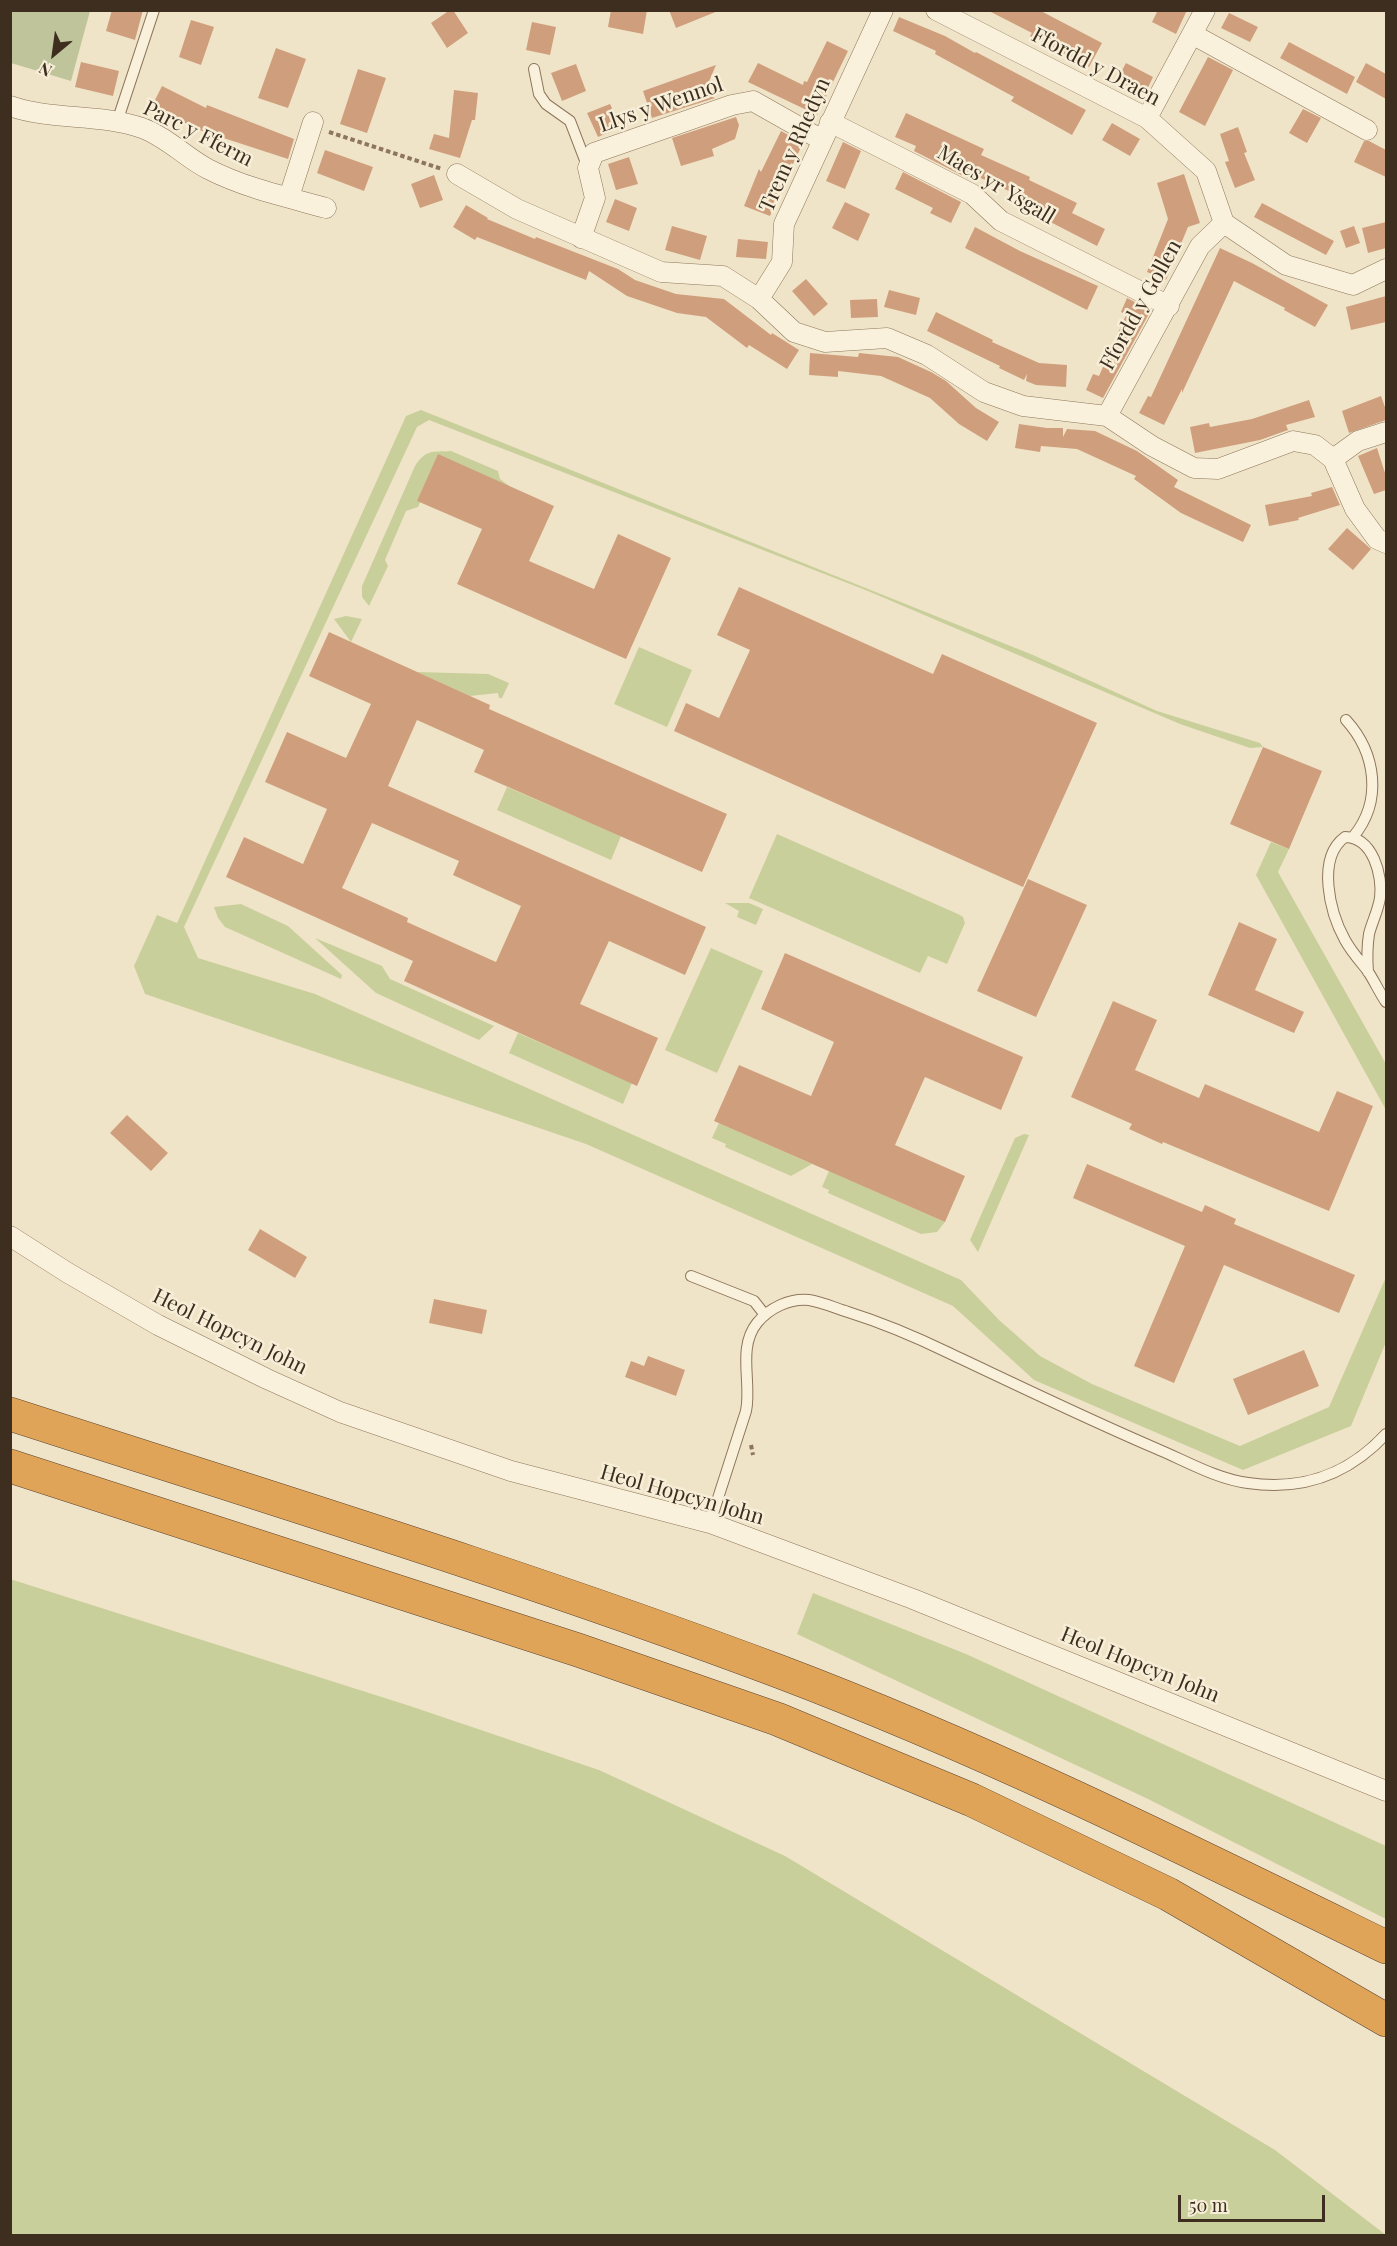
<!DOCTYPE html>
<style>
body{margin:0}
#map{position:relative;width:1397px;height:2246px;overflow:hidden;background:#f0e4c8;font-family:"Playfair Display",serif}
canvas{display:block}
.frame{position:absolute;inset:0;border:12px solid #3d2e20;pointer-events:none}
.north{position:absolute;left:24px;top:24px;width:60px;height:60px;-webkit-text-stroke:4px #f7eed8;paint-order:stroke;rotate:209deg;font-size:16px;font-weight:700;line-height:24px;text-align:center;color:#3d2e20}
.north::after{content:'';display:block;margin:auto;width:21px;height:27px;background:#3d2e20;clip-path:polygon(50% 0,100% 100%,50% 72%,0 100%)}
.scale{position:absolute;left:1178px;top:2195px;width:147px;height:27px;box-sizing:border-box;border:3px solid #3d2e20;border-top:0;padding-left:8px;font-size:18px;line-height:21px;white-space:nowrap;color:#3d2e20;-webkit-text-stroke:4px #f7eed8;paint-order:stroke}
</style>
<div id="map">
<canvas width="1397" height="2246"></canvas>
<div class="frame"></div>
<div class="north">N</div>
<div class="scale">50 m</div>
</div>
<script>
const g = document.querySelector('canvas').getContext('2d');
g.lineJoin = 'round';
function paint(path, color) { g.fillStyle = color; g.fill(path, 'evenodd'); }
function stroke(path, color, width, dash) { g.strokeStyle = color; g.lineWidth = width; g.lineCap = dash ? 'butt' : 'round'; g.setLineDash(dash || []); g.stroke(path); }
function write(font, color, halo, rows, align = 'center') {
  g.font = font + ' "Playfair Display",serif'; g.lineWidth = 5; g.setLineDash([]); g.textBaseline = 'middle'; g.strokeStyle = halo; g.fillStyle = color; for (const [text, x, y, turn = 0] of rows) {
    g.save(); g.translate(x, y); g.rotate((+turn || 0) * Math.PI / 180); g.textAlign = isNaN(turn) ? turn : align; if (halo) g.strokeText(text, 0, 0); g.fillText(text, 0, 0); g.restore();
  }
}
paint(new Path2D(`
 M421,410L1033,655L1157,711L1260,743L1263,747L1250,748L1180,724L868,591L429,420L417,427L184,927L198,958L315,994L961,1280L999,1320L1040,1356L1092,1384L1240,1446L1329,1407L1386,1277V1342L1351,1426L1243,1470L1034,1380L953,1306L586,1144L145,994L134,966L157,915L177,923L406,416Z
 M451,451L498,471L500,479L525,498L438,460L418,507L406,511L385,560L388,566L369,606L362,597V586L415,466C426,449 432,452 451,451Z
 M346,616L362,619L351,642L334,619Z
 M639,647L692,670L667,727L614,704Z
 M417,672L488,674L509,683L502,698H499L498,693L470,696Z
 M507,787L621,836L611,860L497,810Z
 M777,834L958,914L963,917L965,923L947,964L928,956L920,973L749,898Z
 M1271,842L1289,849L1278,872L1386,1064V1110L1256,875Z
 M725,903H749L763,909L756,925L737,917L739,911Z
 M241,904L288,926L342,975L341,979L225,927L218,918L214,907Z
 M315,938L382,966L390,979L494,1026L479,1040L376,993Z
 M711,948L763,971L717,1073L665,1050Z
 M518,1033L632,1083L623,1104L509,1053Z
 M719,1123L812,1164L791,1176L725,1147L726,1144L712,1138Z
 M1024,1134L1029,1135L978,1252L970,1240L1015,1138Z
 M829,1171L945,1222L937,1232L921,1234L828,1193L829,1190L822,1187Z
 M10,1579L410,1706L599,1770L785,1856L1275,2150L1386,2235H11Z
 M813,1593L966,1654L1386,1846V1919L1148,1799L797,1634Z`), '#c9cf9b');
paint(new Path2D(`
 M10,11H90L71,81L11,63Z`), '#bfc49a');
paint(new Path2D(`
 M112,10H143L135,40L106,31Z
 M450,10H453L468,33L447,48L431,23Z
 M611,10H647L643,34L608,27Z
 M669,10H718V11L676,28Z
 M987,10H1039L1102,43L1089,67L1030,36L1032,33Z
 M1158,10H1187L1176,34L1152,22Z
 M1229,13L1258,27L1250,42L1221,28Z
 M899,17L945,36L975,53L976,52L1086,110L1072,135L1011,101L1014,97L935,54L936,51L893,31Z
 M191,20L214,27L201,65L179,57Z
 M532,22L556,27L550,55L526,50Z
 M827,41L848,51L817,115L748,82L758,63L803,85L804,81L807,82Z
 M1289,42L1355,77L1347,94L1280,58Z
 M276,48L306,59L288,108L258,98Z
 M1208,57L1233,70L1205,126L1179,112Z
 M81,62L119,71L113,96L75,87Z
 M1126,63L1153,77L1145,94L1117,80Z
 M1366,63L1386,74V99L1356,82Z
 M576,64L586,91L562,101L551,73Z
 M716,65L704,93L715,98L652,118L643,91Z
 M358,69L386,78L367,133L340,124Z
 M162,86L206,108L207,105L294,139L288,159L199,130L152,106Z
 M454,90L478,93L475,120H472L460,158L429,149L434,134L449,138Z
 M610,104L621,127L598,137L587,113Z
 M1303,109L1321,118L1307,143L1289,133Z
 M906,113L984,149L981,155L1030,177L1029,180L1077,203L1072,213L1105,229L1097,246L1031,212L1035,203L974,175L971,180L914,151L916,146L895,137Z
 M736,117L739,125L735,139L712,149L714,156L681,166L672,138Z
 M1112,123L1140,139L1130,156L1102,140Z
 M1238,127L1247,152L1244,153L1255,180L1235,188L1225,162L1229,161L1220,134Z
 M781,131L803,143L793,164L791,163L770,216L744,206L759,169L761,172Z
 M1364,141H1369L1386,150V177L1354,162Z
 M843,142L861,151L845,189L826,181Z
 M325,150L373,167L364,191L317,173Z
 M629,157L638,184L616,190L608,164Z
 M903,172L961,202L951,223L930,213L933,208L895,189Z
 M1184,174L1200,223L1188,227L1166,280L1147,272L1168,219L1157,183Z
 M434,175L443,200L420,208L411,184Z
 M615,199L637,208L629,231L606,222Z
 M845,202L870,214L858,241L832,228Z
 M1262,203L1334,241L1326,255L1254,217Z
 M466,205L488,218L487,219L535,239L536,237L618,269L635,280L676,294L724,299L771,335L772,333L799,350L787,369L749,345L747,348L706,317L677,313L627,296L589,271L586,280L477,237L475,240L453,227Z
 M1386,222V248L1368,253L1362,228Z
 M672,226L707,236L700,260L665,250Z
 M1354,226L1360,243L1346,248L1340,231Z
 M975,227L1020,251L1098,286L1087,310L965,248Z
 M738,239L768,242L766,259L736,257Z
 M1220,248L1252,263L1328,305L1315,327L1284,310L1285,308L1234,281L1182,393V389L1164,425L1139,413L1148,396L1151,397Z
 M806,279L828,304L814,316L792,291Z
 M889,290L920,298L916,315L884,307Z
 M1386,296V322L1351,330L1346,307Z
 M1127,298L1151,310L1103,398L1086,390L1093,374L1099,376L1126,315L1121,312Z
 M877,299L878,317L851,318L850,300Z
 M936,312L993,340L992,342L1039,363L1067,365L1066,387L1036,385L1026,381L1027,374L1024,380L999,368L1000,366L927,331Z
 M810,353L858,357L859,353L898,357L931,372L946,381L976,408L999,422L987,441L959,424L930,398L881,376L838,371V377L809,375Z
 M1381,396L1386,410V420L1349,433L1342,411Z
 M1309,400L1315,417L1286,425L1288,430L1260,440L1195,453L1190,427L1209,423L1210,427L1252,419Z
 M1019,424L1047,428H1063V437L1067,429L1095,431L1137,451L1178,480L1174,487L1251,525L1243,542L1181,513L1134,479L1136,476L1077,449L1041,446L1040,452L1015,448Z
 M1377,448L1386,476V490L1374,494L1358,456Z
 M438,454L554,506L529,561L594,589L618,534L671,558L626,659L457,584L482,529L417,501Z
 M1332,487L1340,505L1298,518L1299,520L1269,526L1265,505L1312,496L1311,493Z
 M1347,528L1371,549L1353,570L1328,549Z
 M739,587L933,674L942,654L1097,723L1023,887L674,731L686,703L719,718L750,650L717,635Z
 M329,632L490,705L489,709L727,814L702,872L474,772L484,750L417,720L388,786L706,927L685,975L609,941L580,1004L658,1038L637,1086L404,981L413,961L226,877L244,837L303,864L327,809L265,782L287,732L346,758L371,704L309,676ZM372,823L459,861L453,875L521,906L496,962L407,922L408,918L342,888Z
 M1263,747L1322,771L1289,849L1230,824Z
 M1028,879L1087,905L1036,1017L977,991Z
 M1239,922L1277,939L1255,990L1304,1012L1294,1033L1208,995Z
 M785,953L1023,1057L1001,1110L925,1077L895,1145L965,1176L945,1222L714,1121L739,1065L811,1096L834,1042L761,1009Z
 M1113,1001L1157,1020L1135,1070L1199,1098L1205,1084L1319,1132L1337,1091L1373,1106L1329,1211L1163,1142L1162,1144L1129,1129L1132,1124L1071,1097Z
 M127,1115L168,1153L151,1171L110,1133Z
 M1087,1164L1202,1212L1205,1205L1236,1219L1234,1224L1355,1275L1339,1313L1224,1265L1174,1383L1134,1366L1185,1246L1073,1198Z
 M260,1229L307,1257L295,1278L248,1250Z
 M434,1299L487,1310L482,1334L429,1323Z
 M1304,1350L1319,1386L1248,1415L1233,1379Z
 M648,1356L685,1370L676,1396L625,1377L631,1361L644,1366Z`), '#cf9f7d');
const lane = new Path2D(`
 M534,69L539,94L546,104L570,121L588,168
 M117,122L154,10
 M1346,720C1376,753 1383,801 1353,837
 M1368,972C1367,959 1367,947 1369,934C1372,922 1378,911 1380,898C1383,876 1373,837 1345,837C1316,858 1330,913 1345,940C1351,951 1359,960 1367,970C1374,980 1379,992 1386,1002
 M691,1276L754,1301L765,1315
 M710,1523L746,1411C752,1383 737,1348 757,1323C769,1308 790,1298 809,1300C822,1302 835,1308 848,1312C883,1323 916,1337 949,1353C1017,1385 1085,1418 1155,1448C1184,1460 1216,1479 1248,1483C1303,1491 1348,1475 1386,1434`);
const street = new Path2D(`
 M936,10L1147,118L1206,171L1224,223L1286,265L1353,285L1386,269
 M1192,34L1367,130
 M10,106C53,121 99,113 142,128C167,137 185,157 208,169C245,188 286,197 326,208
 M1147,118L1205,10
 M830,122L972,194L1001,221L1169,306
 M457,174L517,209L661,272L723,276L759,299L794,332L825,342L887,338L927,355L984,392L1023,406L1107,416L1152,446L1194,468L1218,469L1293,441L1315,445L1333,459L1355,509L1377,539L1386,543
 M289,197L313,122
 M581,238L595,198L588,168L594,153L732,105L753,101L822,140
 M759,299L782,262L784,224L883,10
 M1107,416L1200,246L1224,223
 M1333,459L1358,441L1386,432
 M10,1236L68,1273L158,1325L267,1379L340,1412L511,1471L710,1523L913,1599L1386,1791`);
const highway = new Path2D(`
 M10,1414C267,1497 525,1576 778,1671C987,1750 1186,1849 1386,1947
 M10,1466L578,1650L777,1719L972,1800L1168,1894L1386,2020`);
stroke(lane, '#8d765c', 12);
stroke(street, '#8d765c', 21);
stroke(highway, '#5b4430', 34);
stroke(new Path2D(`
 M329,132L442,169
 M751,1445L753,1455`), '#8d765c', 4, [4.5, 3]);
stroke(lane, '#faf1dc', 10);
stroke(street, '#faf1dc', 20);
stroke(highway, '#e0a458', 33);
write('21px', '#3d2e20', '#f7eed8', [
 ["Ffordd y Draen",1096,67,28],
 ["Llys y Wennol",661,105,-19],
 ["Parc y Fferm",198,134,27],
 ["Trem y Rhedyn",795,145,-66],
 ["Maes yr Ysgall",996,185,31],
 ["Ffordd y Gollen",1141,305,-61],
 ["Heol Hopcyn John",230,1332,26],
 ["Heol Hopcyn John",682,1495,16],
 ["Heol Hopcyn John",1140,1665,22]
]);
</script>
